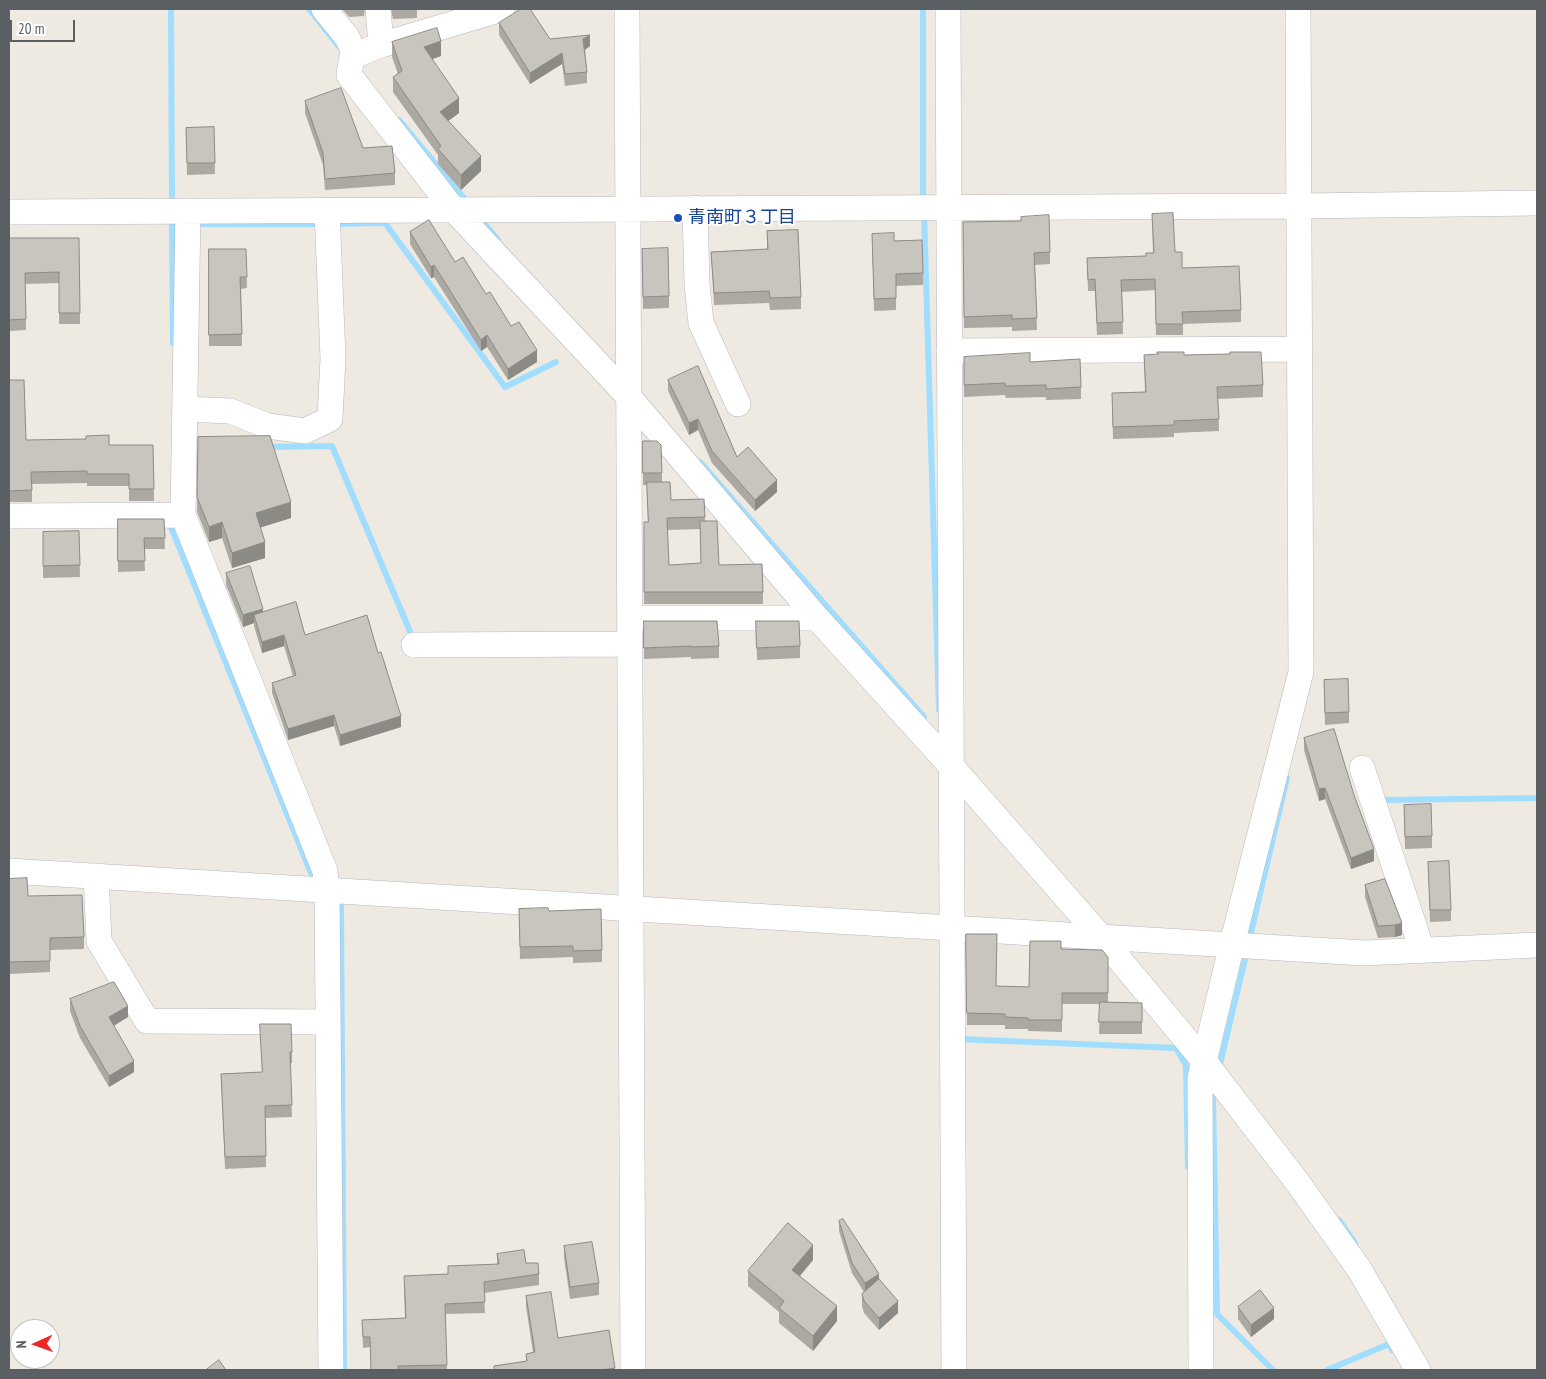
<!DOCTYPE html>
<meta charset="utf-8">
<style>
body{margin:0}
#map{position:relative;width:1546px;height:1379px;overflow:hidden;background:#eeeae1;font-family:"PT Sans Narrow",sans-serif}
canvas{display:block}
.frame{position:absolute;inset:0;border:10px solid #5a5f63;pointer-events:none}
.north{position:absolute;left:10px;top:1319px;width:50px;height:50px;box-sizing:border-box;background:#fff;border:1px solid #bdbfc1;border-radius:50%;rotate:268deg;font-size:14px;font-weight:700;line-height:20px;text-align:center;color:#5a5f63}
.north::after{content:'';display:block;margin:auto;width:18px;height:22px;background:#f02525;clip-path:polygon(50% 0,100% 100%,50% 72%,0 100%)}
.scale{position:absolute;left:10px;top:20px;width:65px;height:22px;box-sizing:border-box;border:2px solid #5a5f63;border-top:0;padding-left:6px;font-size:15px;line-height:18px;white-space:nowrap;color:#5a5f63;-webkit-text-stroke:4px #fff;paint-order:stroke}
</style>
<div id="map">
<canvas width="1546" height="1379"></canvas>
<div class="frame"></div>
<div class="north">N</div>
<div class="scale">20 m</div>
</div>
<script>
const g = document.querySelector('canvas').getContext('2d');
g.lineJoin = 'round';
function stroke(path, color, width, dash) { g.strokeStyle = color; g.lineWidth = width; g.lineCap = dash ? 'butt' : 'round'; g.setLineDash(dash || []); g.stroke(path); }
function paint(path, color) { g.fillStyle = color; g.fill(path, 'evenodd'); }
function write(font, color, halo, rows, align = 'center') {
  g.font = font + ' "PT Sans Narrow","Noto Sans JP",sans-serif'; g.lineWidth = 4; g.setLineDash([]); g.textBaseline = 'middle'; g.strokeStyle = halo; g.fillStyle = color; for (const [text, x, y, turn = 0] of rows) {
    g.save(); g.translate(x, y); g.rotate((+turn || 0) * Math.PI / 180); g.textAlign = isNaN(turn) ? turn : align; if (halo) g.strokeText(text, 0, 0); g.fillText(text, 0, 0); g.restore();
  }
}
stroke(new Path2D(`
 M171,9L172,206
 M309,9L341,49
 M923,9V202
 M399,120L468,203
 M924,212L939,710
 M172,216L173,343
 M479,217L498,240
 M192,224H322
 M332,224L385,223L505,387L556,362
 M266,447L332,446L411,634
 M700,462L924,717
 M171,521V527L311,873L318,880
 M1382,800L1537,798
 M335,899L341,905L344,1370
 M1249,941L1287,778
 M958,1039L1176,1048L1186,1065L1188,1167
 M1219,1068L1247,951
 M1215,1087L1213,1096L1217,1314L1273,1370
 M1339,1220L1355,1243
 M1327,1370L1389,1344L1392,1350`), '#a0ddff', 6);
const minor = new Path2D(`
 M324,9L347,37L353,50L349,75L453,209L629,397L817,618L952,767L1100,936L1204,1061L1298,1183L1359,1269L1418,1370
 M378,9L381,45
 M627,9L633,1370
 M948,9L954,1370
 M353,56L381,45L502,9
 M695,208L697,284L701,323L738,404
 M188,211L183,515L325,871L327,890L331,1370
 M9,212L1300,206L1537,203
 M949,351L1300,349
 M185,409L230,411L268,426L305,431L330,419L333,358L327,210
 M9,516L183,515
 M630,618H817
 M414,645L630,644
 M1362,768L1422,950
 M9,871L1364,953L1537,945
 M96,876L99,941L147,1021L328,1022
 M1201,1370L1200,1078L1232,944L1301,672L1298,9`);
stroke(minor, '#b4b8bd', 26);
stroke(minor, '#fff', 25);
paint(new Path2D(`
 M342,9H365L364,16L349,17Z
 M391,9H417V18L393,19Z
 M499,23L550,39L590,46L585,50L587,72V83L565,86L562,64L530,84L499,35Z
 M392,42L441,56L432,59L459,113L448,121L481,171L461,190L438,164V155L393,92V77L398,74L392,57Z
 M305,101L395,173V185L325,190L323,165L305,113Z
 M214,127L215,174L187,175L186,128Z
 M1152,214L1175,252L1182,268L1241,310V322L1183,324V335H1156L1155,290L1122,292L1123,334L1097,335L1095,291H1088L1087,258L1146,256L1153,253Z
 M963,222L1050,252V264L1035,265L1037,330L1012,331V327L964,328Z
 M767,231L801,297V309L770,310L769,303L714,305L711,252L767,249Z
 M410,232L455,262L486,294L511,326L537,362L508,380L487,347L481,351L434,277L431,278L410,244Z
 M872,234L894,241L923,273V285L896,286V310L874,311Z
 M9,238H79L80,324H59V283L25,284L26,330L9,331Z
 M209,249H246L247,288L241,289L242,346H209Z
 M642,249L669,296V308L643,309Z
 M1144,355H1184L1263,385V397L1218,399L1219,431L1174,433V437L1113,439L1112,393L1145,392Z
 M964,357L1030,362L1081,387V399L1046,400V397L1006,398L1005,395L964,397Z
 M9,380L26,440L109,445H153L154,501H129V486H87V483L32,484V502H9Z
 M668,380L737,457L777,492L755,511L712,463L698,430L689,435L668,391Z
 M198,437L291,518L260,527L265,558L232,568L222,538L209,542L197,512Z
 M643,441L662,473V482L671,500L704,499L705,521L719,565L763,592V604H644V522H648L647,485H643ZM700,529L701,563L669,565L667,530Z
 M118,519H164L165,549H144L145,571L118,572Z
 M79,531L80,577L43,578V532Z
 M226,573L263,613L305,635L401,727L340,746L334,726L288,740L272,693V683L293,676L284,646L262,653L254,626V623L243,627L226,585Z
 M644,621L719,646V658L691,659V657L644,659Z
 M756,621L800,646V658L757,660Z
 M1324,680L1349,712V723L1325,725Z
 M1304,738L1354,795L1374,861L1351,869L1325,799L1319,801L1304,750Z
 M1404,805L1432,836V848L1405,849Z
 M1428,862L1451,910V921L1430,922Z
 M9,879L28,896L84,937V949L50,950V972L9,974Z
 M1385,879L1402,935L1395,937L1378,938L1365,897V885Z
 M519,909L549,911L602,950V962L573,963V957L520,959Z
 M966,934L996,986L1029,987L1061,949L1108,957V1002L1142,1003V1034H1099L1100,1004H1062V1032L1028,1031V1029H1005V1025H967Z
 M70,999L128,1017L114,1026L134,1072L109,1087L80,1038L70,1011Z
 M260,1024L292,1052V1063H290L292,1117L265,1118L266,1167L225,1169L221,1074L262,1072Z
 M839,1221L879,1279L898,1313L879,1330L864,1313L862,1306V1294L864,1292L852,1273L839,1231Z
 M564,1246L599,1283V1295L570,1299L564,1258Z
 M497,1254L526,1263L539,1274V1285L484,1293L485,1313L445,1314L447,1370H371L370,1347L363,1348L362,1320L405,1318L404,1286L448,1274L497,1264Z
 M813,1260L800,1276L837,1321L813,1351L779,1323V1312L748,1286V1271Z
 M526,1296L558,1338L615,1368V1370H494V1366L526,1361V1354L533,1353L526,1306Z
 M1238,1307L1274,1319L1251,1337L1238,1319Z`), '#aca9a3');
paint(new Path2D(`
 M590,35V46L583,51V39Z
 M441,41V56L424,62V47Z
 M562,53V64L530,84V73Z
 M459,98V113L440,127V112Z
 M481,156V171L461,190V175Z
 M434,265V277L431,278V267Z
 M487,335V347L481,351V340Z
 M537,350V362L508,380V369Z
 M698,419V430L689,435V423Z
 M777,480V492L755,511V500Z
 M291,502V518L256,529V513Z
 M222,522V538L209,542V527Z
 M265,542V558L232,568V553Z
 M263,609V620L254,615V623L243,627V615Z
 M284,635V646L262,653V642Z
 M334,715V726L288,740V729Z
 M401,716V727L340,746V735Z
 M1325,788V799L1319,801V789Z
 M1374,849V861L1351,869V858Z
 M1402,923V935L1395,937V925Z
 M128,1006V1017L109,1028V1017Z
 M134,1061V1072L109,1087V1076Z
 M813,1245V1260L792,1285V1270Z
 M879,1274V1284L865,1293V1283Z
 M898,1301V1313L879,1330V1318Z
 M837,1306V1321L813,1351V1336Z
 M1274,1308V1319L1251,1337V1325Z`), '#8c8a85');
const building = new Path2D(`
 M521,9H530L550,39L590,35L583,39L587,72L565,74L562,53L530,73L499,23Z
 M437,28L441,41L424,47L459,98L440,112L481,156L461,175L438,149L441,146L393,77L402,71L392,42Z
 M341,88L363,148L392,146L395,173L325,179L323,153L305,101Z
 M214,127L215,163H187L186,128Z
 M1173,213L1175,252H1182V268L1239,266L1241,310L1182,312L1183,324H1156L1155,279L1121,280L1123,322L1097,323L1095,279L1088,280L1087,258L1146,256V253H1154L1152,214Z
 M1049,215L1050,252L1034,253L1037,318L1012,319V315L964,317L963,222L1021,221V217Z
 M429,220L455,262L463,257L486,294L490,292L511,326L519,322L537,350L508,369L487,335L481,340L434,265L431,267L410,232Z
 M798,230L801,297L770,298L769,291L714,293L711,252L768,249L767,231Z
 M894,233V241L922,240L923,273L896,274V298L874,299L872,234Z
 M9,238H79L80,313H59V272L25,273L26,319L9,320Z
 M668,248L669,296L643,297L642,249Z
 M209,249H246L247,277H240L242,334L209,335Z
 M1157,352H1184V355L1230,354V352H1261L1263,385L1217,387L1219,419L1174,421V425L1113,427L1112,393L1146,392L1144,355L1158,354Z
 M1030,353V362L1080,359L1081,387L1046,389V385L1006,386L1005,383L964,385V357Z
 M698,366L737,457L748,447L777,480L755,500L712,451L698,419L689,423L668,380Z
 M9,380H24L26,440L86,439V436L109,435V445H153L154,489H129V474H87V471L31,472L32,490L9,491Z
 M270,436L291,502L256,513L265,542L232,553L222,522L209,527L197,497L198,437Z
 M643,441H657L661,445L662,473H643Z
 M647,482H670L671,500L704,499L705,517L667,518L669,565L701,563L700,521H717L719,565L762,564L763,592H644V522H648Z
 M118,519H164L165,538H144L145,561H118Z
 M79,531L80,565L43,566V532Z
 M250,566L263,609L243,615L226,573Z
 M296,602L305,635L367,615L378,653L381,652L401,716L340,735L334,715L288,729L272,683L296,675L284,635L262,642L254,615Z
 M644,621H717L719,646L691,647V646L644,648Z
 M756,621H799L800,646L757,648Z
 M1348,679L1349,712L1325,713L1324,680Z
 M1334,729L1354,795L1374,849L1351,858L1325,788L1319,789L1304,738Z
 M1431,804L1432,836L1405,837L1404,805Z
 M1449,861L1451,910H1430L1428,862Z
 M27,878L28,896L82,895L84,937L50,938V961L9,962V879Z
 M1385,879L1402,923L1395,925L1378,926L1365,885Z
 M548,908L549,911L601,909L602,950L573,951V946L520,947L519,909Z
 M966,934H997L996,986L1029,987L1030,941H1061V949L1102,950L1108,957V993H1062V1020H1028V1018L1005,1017V1014L967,1013Z
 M114,982L128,1006L109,1017L134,1061L109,1076L80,1026L70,999Z
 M1100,1002L1142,1003V1022H1099Z
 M260,1024H291L292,1052H290L292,1105L265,1106L266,1156L225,1157L221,1074L262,1072Z
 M843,1219L879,1274L865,1283L852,1263L839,1221Z
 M788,1223L813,1245L792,1270L837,1306L813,1336L779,1308L784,1301L748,1271Z
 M592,1242L599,1283L570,1287L564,1246Z
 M524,1250L526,1263H538L539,1274L484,1282L485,1302L445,1304L447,1365L398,1366V1370H371L370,1337H363L362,1320L406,1318L404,1276L448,1274V1266L499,1264L497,1254Z
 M879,1279L898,1301L879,1318L864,1301L862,1294Z
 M1260,1290L1274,1308L1251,1325L1238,1307Z
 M551,1292L558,1338L609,1330L615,1368L602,1370H494V1366L527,1361L526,1354L535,1352L526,1296Z
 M219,1360L226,1370H206Z`);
paint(building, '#c8c5be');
stroke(building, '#8c8a85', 1);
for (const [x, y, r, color] of [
 [678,218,5,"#1a4fb4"]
]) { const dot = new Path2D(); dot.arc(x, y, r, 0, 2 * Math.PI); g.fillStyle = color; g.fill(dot); stroke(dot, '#fff', 2); }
write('18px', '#164399', '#fff', [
 ["青南町３丁目",688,218]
], 'left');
</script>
